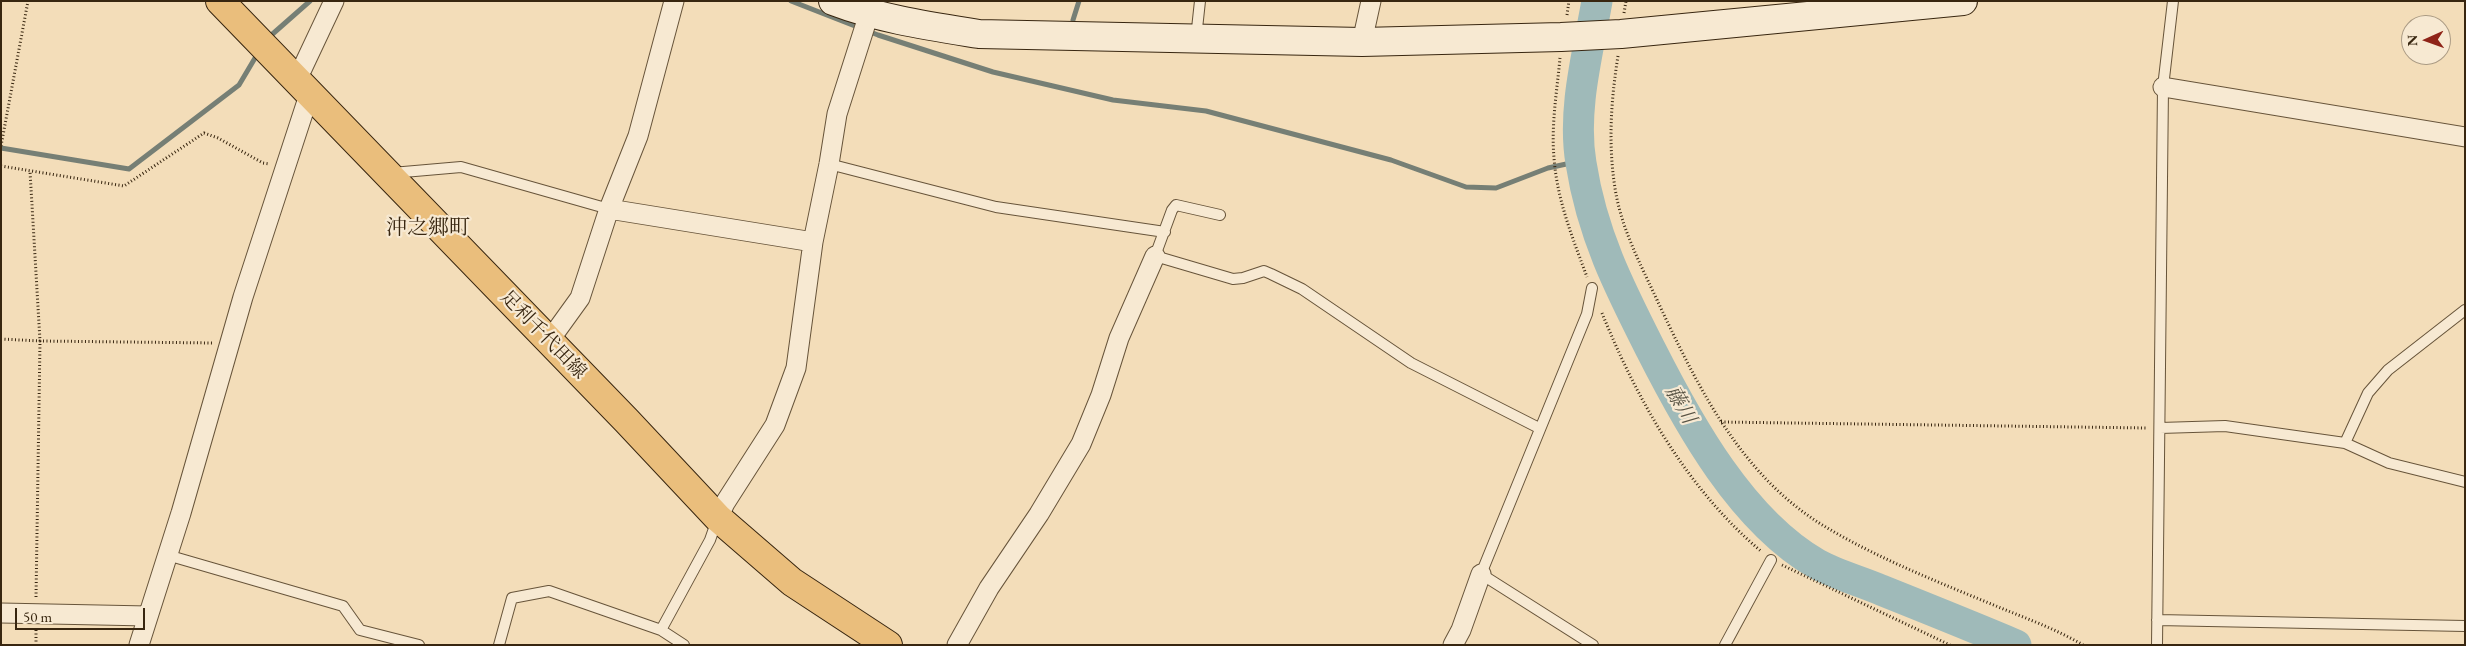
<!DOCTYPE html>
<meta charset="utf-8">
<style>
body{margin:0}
#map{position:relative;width:2466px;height:646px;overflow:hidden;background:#f3ddb9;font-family:"EB Garamond",serif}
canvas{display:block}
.frame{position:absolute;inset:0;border:2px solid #382610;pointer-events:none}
.north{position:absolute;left:2401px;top:15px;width:50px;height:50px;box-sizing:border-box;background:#f7e9d2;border:1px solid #ab9b84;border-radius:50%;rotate:268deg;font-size:14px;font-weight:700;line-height:20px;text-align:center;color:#382610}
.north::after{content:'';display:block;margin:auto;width:18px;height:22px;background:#8f2418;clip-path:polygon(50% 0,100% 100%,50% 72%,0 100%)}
.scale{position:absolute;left:15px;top:608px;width:130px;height:22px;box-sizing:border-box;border:2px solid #382610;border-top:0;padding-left:6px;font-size:15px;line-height:18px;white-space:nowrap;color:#382610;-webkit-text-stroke:4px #f7e9d2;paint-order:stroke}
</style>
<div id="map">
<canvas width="2466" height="646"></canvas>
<div class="frame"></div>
<div class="north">N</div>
<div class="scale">50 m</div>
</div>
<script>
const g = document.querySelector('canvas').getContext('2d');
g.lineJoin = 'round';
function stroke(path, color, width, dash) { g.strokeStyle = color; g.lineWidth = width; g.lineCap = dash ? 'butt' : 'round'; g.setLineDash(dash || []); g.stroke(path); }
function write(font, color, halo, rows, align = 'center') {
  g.font = font + ' "EB Garamond","Noto Serif JP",serif'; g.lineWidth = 4.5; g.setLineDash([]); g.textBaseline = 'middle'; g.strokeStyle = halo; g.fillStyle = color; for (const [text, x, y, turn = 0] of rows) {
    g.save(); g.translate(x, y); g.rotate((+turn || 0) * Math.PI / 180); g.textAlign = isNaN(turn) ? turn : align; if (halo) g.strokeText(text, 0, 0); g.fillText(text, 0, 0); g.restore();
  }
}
stroke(new Path2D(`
 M791,1L878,35L993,72L1113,100L1206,111L1391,160L1466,187L1496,188L1548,168L1580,161
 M1073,20L1079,1
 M268,38L310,1
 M1,148L129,169L239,85L258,53`), '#767f75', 5);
stroke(new Path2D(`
 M1597,1C1588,53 1572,110 1581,163C1592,234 1619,287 1651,350C1689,425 1742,521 1817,564C1837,575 1860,581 1881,590C1926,608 1971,626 2016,645`), '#9fbab9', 31);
const lane = new Path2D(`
 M1196,38L1200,1
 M829,164L996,207L1165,232
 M392,173L461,167L609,209
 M1220,215L1176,205L1172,210L1155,256L1233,279L1243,278L1264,271L1271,274L1302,289L1411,363L1539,428
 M1592,288L1587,314L1481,574L1593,645
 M2160,428L2225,426L2345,443L2389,463L2465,482
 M2345,443L2368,393L2388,370L2465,310
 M167,555L343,606L360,630L419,645
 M2157,620L2465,626
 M661,630L684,645
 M499,645L512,598L549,591L661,630L710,540L717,520
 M1725,645L1771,560
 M2157,645L2163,87L2173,1`);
const street = new Path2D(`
 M1362,42L1371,1
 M294,80L302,69L334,1
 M2163,87L2465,137
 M609,209L813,242
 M549,341L580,298L609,209L638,136L674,1
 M718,518L725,503L775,425L796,368L813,242L829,164L837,114L873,1
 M1,613L148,616
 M139,645L181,513L243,297L309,95
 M957,645L989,588L1039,514L1081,444L1101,395L1119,338L1155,256
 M1453,645L1461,630L1481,574`);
const secondary = new Path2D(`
 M833,1C880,19 929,26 979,34L1362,42L1561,37L1621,34L1963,1`);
const primary = new Path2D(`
 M220,1L626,420L718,518L792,582L888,645`);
stroke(lane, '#67543a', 12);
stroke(street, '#67543a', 21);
stroke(secondary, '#382610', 30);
stroke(primary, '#382610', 30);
stroke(new Path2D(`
 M1624,13L1626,1
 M1567,15L1569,1
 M1618,56C1611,100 1608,144 1615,188C1621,228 1640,263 1657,300C1697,385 1740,475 1824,526C1877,558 1938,582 1996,606C2025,618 2056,629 2083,645
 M1560,58C1557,91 1551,125 1554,158C1557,200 1573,239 1587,277
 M1,146L28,1
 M1,166L124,186L204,133L218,138L263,163L270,164
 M1602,313C1638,402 1688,490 1762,552
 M1,339L40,341L30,171
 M1721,422L2147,428
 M1782,565L1950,645
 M36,597L40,341L213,343
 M36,645V630`), '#382610', 3, [1, 2.5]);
stroke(lane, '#f7e9d2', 10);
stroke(street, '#f7e9d2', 19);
stroke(secondary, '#f7e9d2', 28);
stroke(primary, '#eabe7c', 28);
write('19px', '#382610', '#f7e9d2', [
 ["足利千代田線",543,335,46]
]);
write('italic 20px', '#575243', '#f7e9d2', [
 ["藤川",1680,405,60]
]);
write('21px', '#382610', '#f7e9d2', [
 ["沖之郷町",428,228]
]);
</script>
